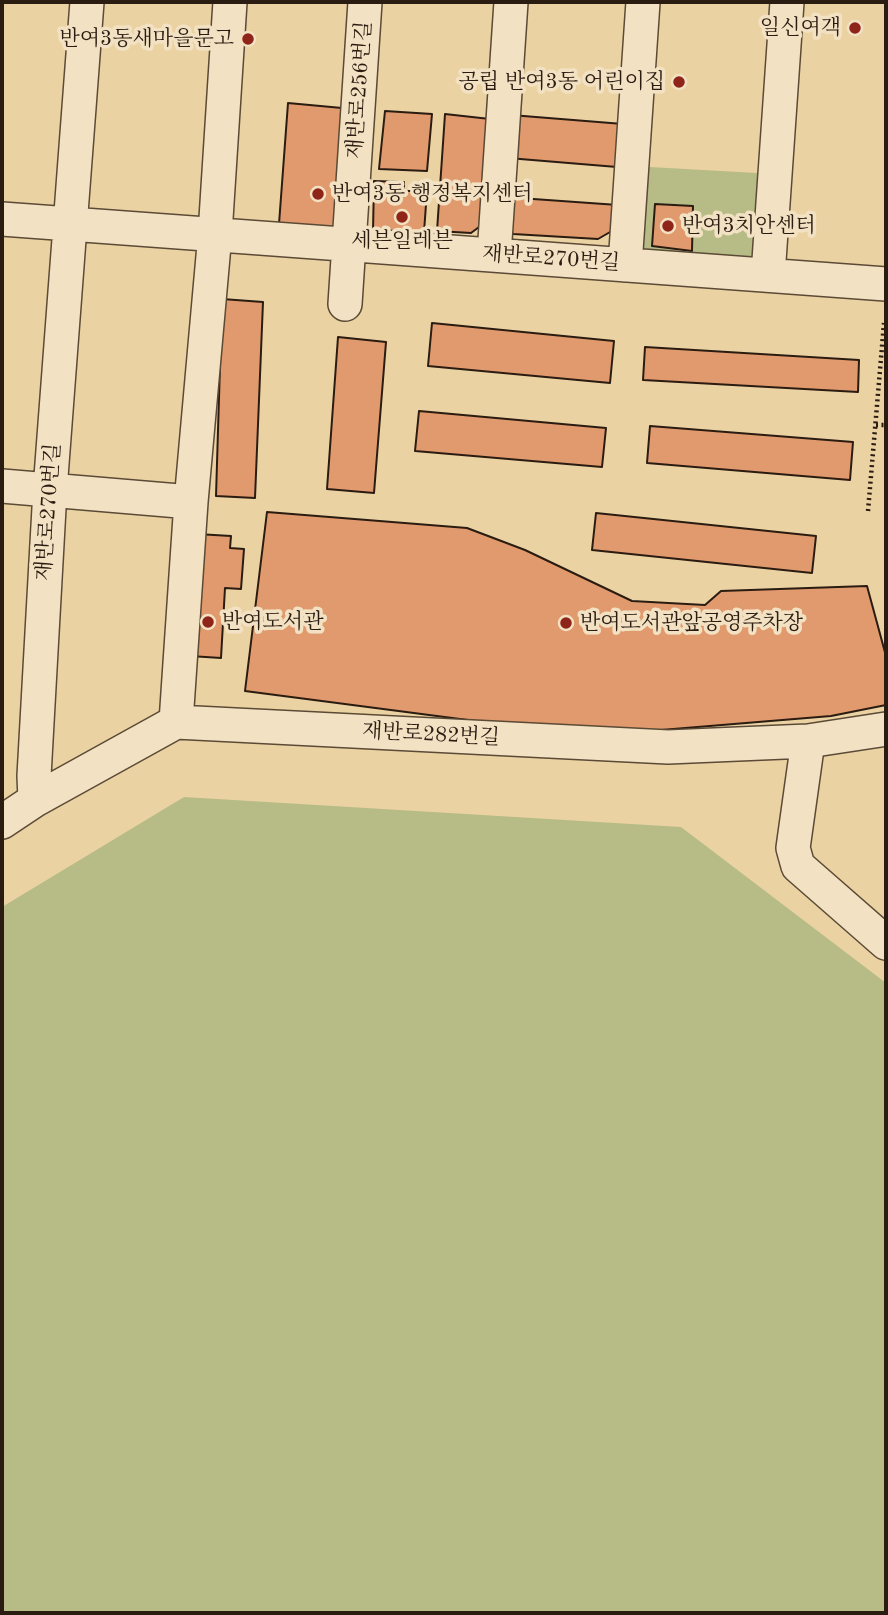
<!DOCTYPE html>
<meta charset="utf-8">
<style>
body{margin:0}
#map{position:relative;width:888px;height:1615px;overflow:hidden;background:#ebd2a3;font-family:"Old Standard TT",serif}
canvas{display:block}
.frame{position:absolute;inset:0;border:4px solid #2b1c12;pointer-events:none}
</style>
<div id="map">
<canvas width="888" height="1615"></canvas>
<div class="frame"></div>
</div>
<script>
const g = document.querySelector('canvas').getContext('2d');
g.lineJoin = 'round';
function paint(path, color) { g.fillStyle = color; g.fill(path, 'evenodd'); }
function stroke(path, color, width, dash) { g.strokeStyle = color; g.lineWidth = width; g.lineCap = dash ? 'butt' : 'round'; g.setLineDash(dash || []); g.stroke(path); }
function write(font, color, halo, rows, align = 'center') {
  g.font = font + ' "Old Standard TT","Noto Serif KR",serif'; g.lineWidth = 7; g.setLineDash([]); g.textBaseline = 'middle'; g.strokeStyle = halo; g.fillStyle = color; for (const [text, x, y, turn = 0] of rows) {
    g.save(); g.translate(x, y); g.rotate((+turn || 0) * Math.PI / 180); g.textAlign = isNaN(turn) ? turn : align; if (halo) g.strokeText(text, 0, 0); g.fillText(text, 0, 0); g.restore();
  }
}
paint(new Path2D(`
 M632,166L775,174L768,275L625,265Z
 M184,797L681,827L886,983V1613H2V907Z`), '#b7bc86');
const building = new Path2D(`
 M288,103L342,108L334,228L279,224Z
 M385,111L432,114L427,171L379,169Z
 M445,114L490,119L483,224L471,233L437,231Z
 M511,115L623,124L617,167L508,158Z
 M374,181L404,182V191H427L424,232L373,231Z
 M505,197L618,205L617,228L598,239L513,234L503,222Z
 M655,204L693,206L692,251L652,246Z
 M222,299L263,302L255,498L216,496Z
 M432,323L614,341L610,383L428,366Z
 M338,337L386,342L374,493L327,489Z
 M645,347L859,360L858,392L643,380Z
 M419,411L606,428L602,467L415,451Z
 M650,426L853,442L850,480L647,463Z
 M267,512L467,528L525,550L632,601L705,605L721,591L867,586L886,656V705L831,716L649,731L529,728L245,691Z
 M596,513L816,536L812,573L592,550Z
 M197,534L231,536L230,548L244,549L241,589L225,588L221,658L190,656Z`);
paint(building, '#e09a6d');
stroke(building, '#2b1c12', 2);
const minor = new Path2D(`
 M2,219L886,284
 M494,255L511,2
 M625,265L643,2
 M768,275L787,2
 M345,304L365,2
 M2,486L191,502
 M176,722L191,502L215,234L230,2
 M808,741L793,848L798,866L886,943
 M35,800L34,776L50,490L87,2
 M2,822L35,800L176,722L668,747L808,741L886,729`);
stroke(minor, '#5b4a36', 36);
stroke(new Path2D(`
 M876,425H886
 M868,511L884,323`), '#2b1c12', 4.5, [2, 3.5]);
stroke(minor, '#f2e2c3', 33);
for (const [x, y, r, color] of [
 [855,28,7,"#8f2418"],
 [248,39,7,"#8f2418"],
 [679,82,7,"#8f2418"],
 [318,194,7,"#8f2418"],
 [402,217,7,"#8f2418"],
 [668,226,7,"#8f2418"],
 [208,622,7,"#8f2418"],
 [566,623,7,"#8f2418"]
]) { const dot = new Path2D(); dot.arc(x, y, r, 0, 2 * Math.PI); g.fillStyle = color; g.fill(dot); stroke(dot, '#f2e2c3', 2.5); }
write('21px', '#2b1c12', '#f2e2c3', [
 ["일신여객",841,28,"right"],
 ["반여3동새마을문고",234,39,"right"],
 ["공립 반여3동 어린이집",665,82,"right"],
 ["반여3동 행정복지센터",332,194],
 ["반여3치안센터",682,226],
 ["세븐일레븐",402,241,"center"],
 ["반여도서관",222,622],
 ["반여도서관앞공영주차장",580,623]
], 'left');
write('21px', '#2b1c12', '#f2e2c3', [
 ["재반로256번길",360,90,-86],
 ["재반로270번길",551,259,4],
 ["재반로270번길",49,512,-86],
 ["재반로282번길",431,735,3]
]);
</script>
